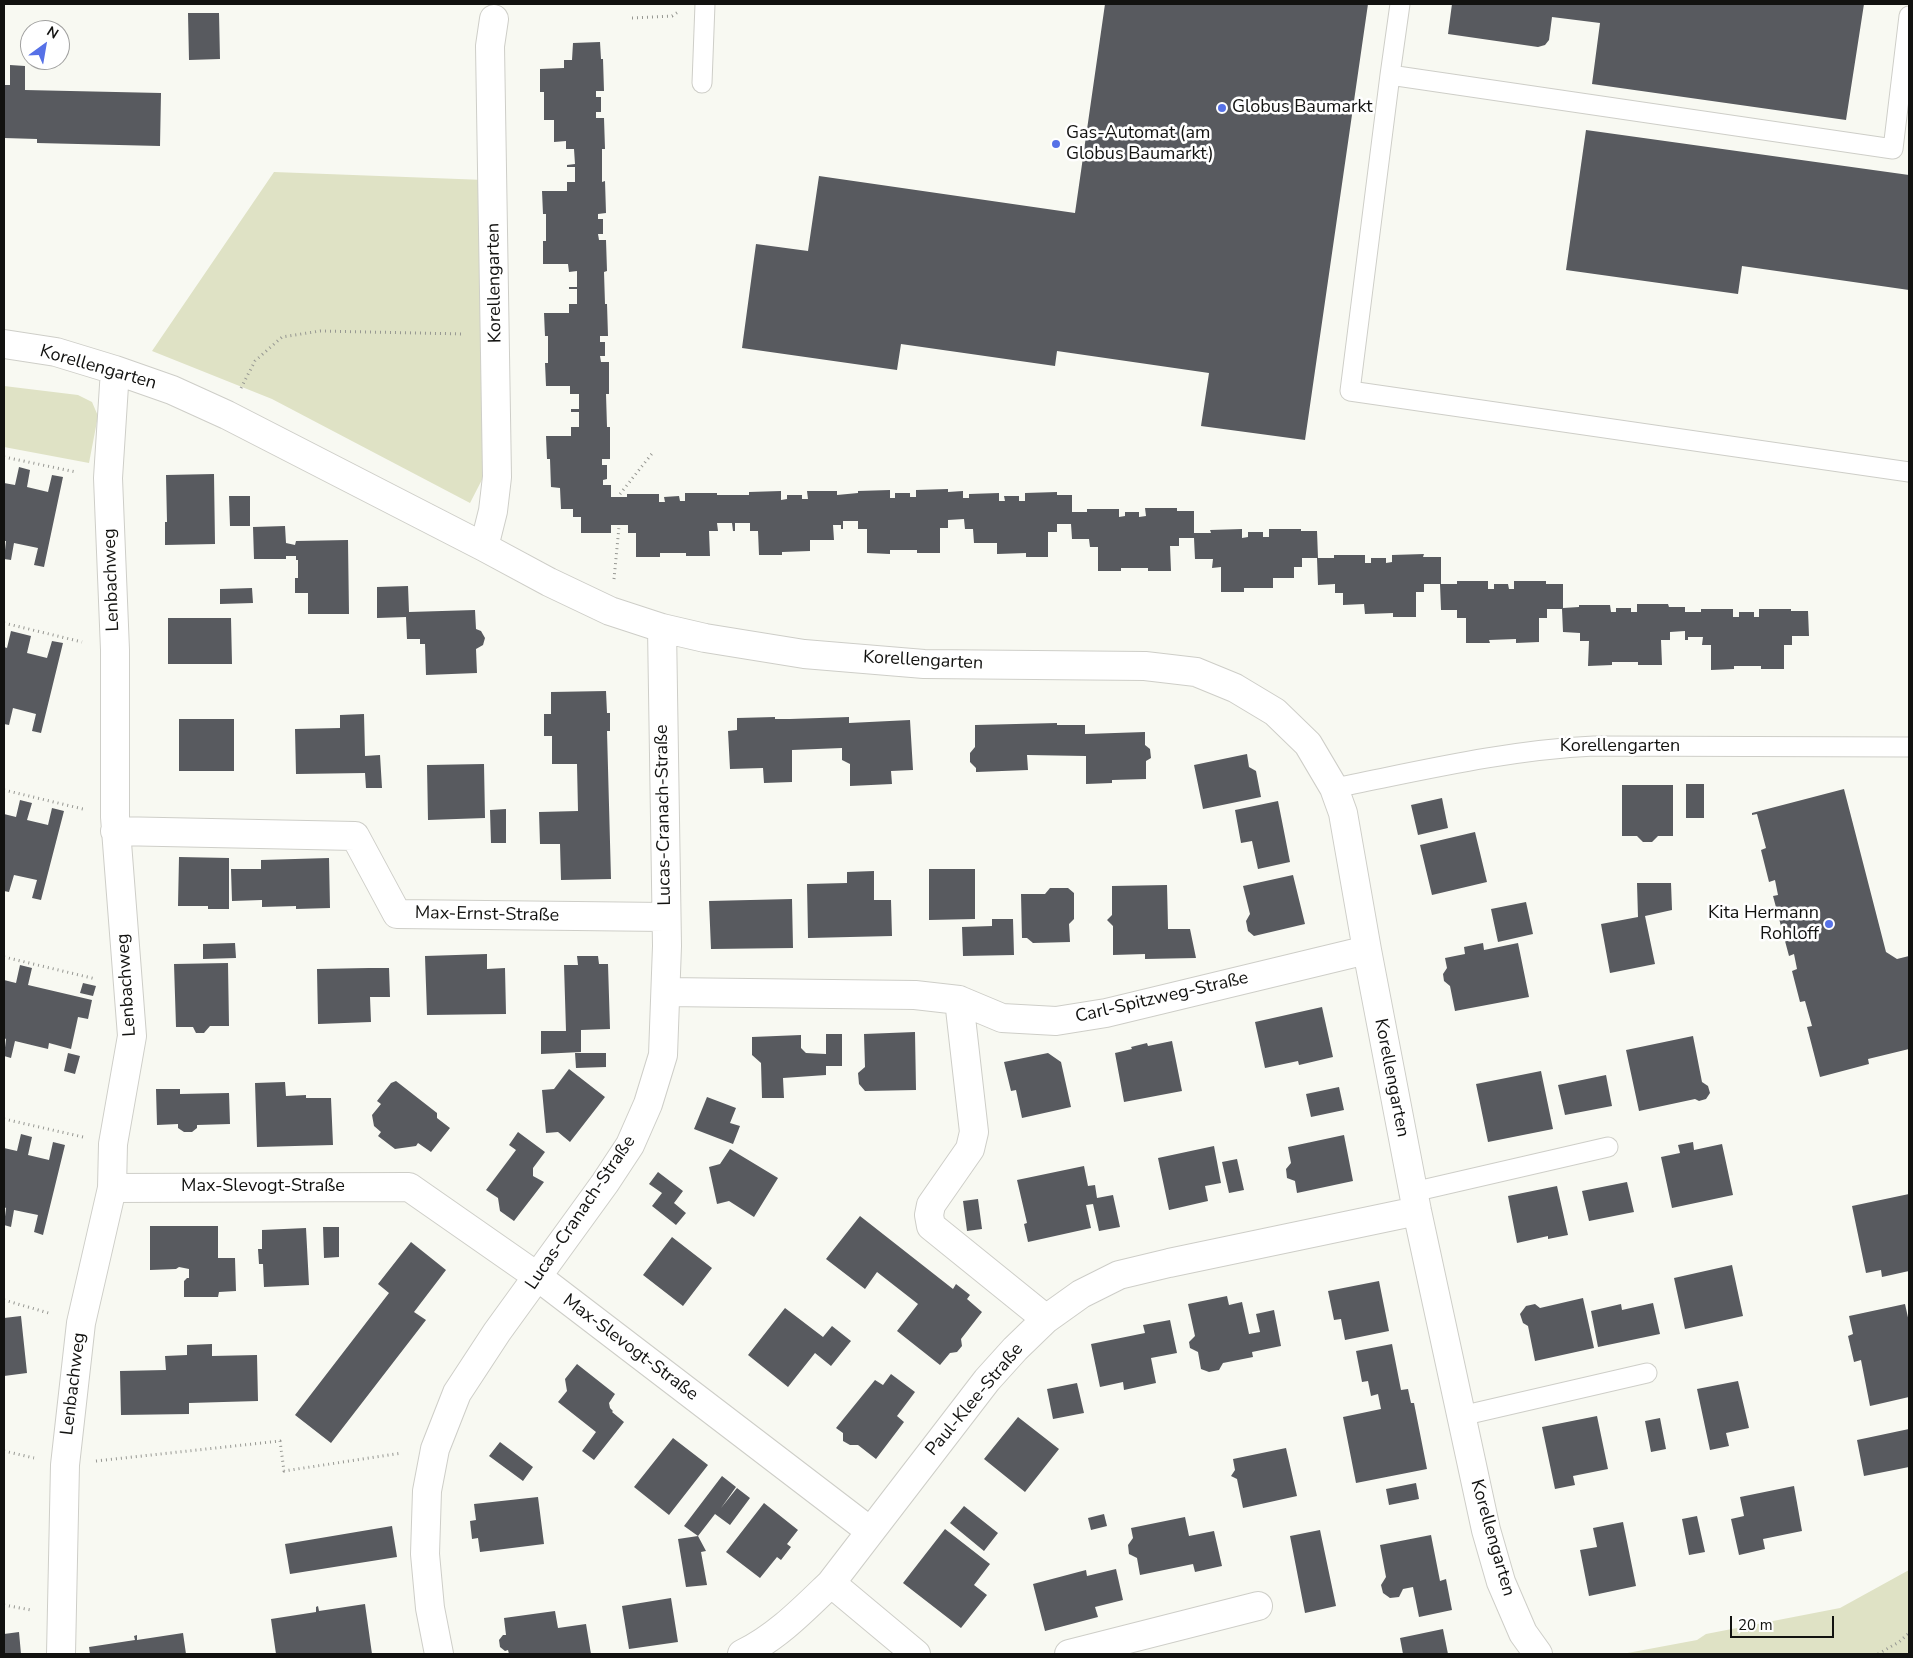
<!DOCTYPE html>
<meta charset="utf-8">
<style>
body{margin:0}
#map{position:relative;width:1913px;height:1658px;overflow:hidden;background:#f8f9f2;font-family:"Nunito Sans",sans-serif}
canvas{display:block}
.frame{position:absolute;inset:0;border:5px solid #121210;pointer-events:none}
.north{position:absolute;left:20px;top:20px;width:50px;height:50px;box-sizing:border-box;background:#fff;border:1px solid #a0a09f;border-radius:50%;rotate:32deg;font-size:14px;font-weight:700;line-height:20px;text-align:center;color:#121210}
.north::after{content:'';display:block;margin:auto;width:18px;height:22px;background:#5671e7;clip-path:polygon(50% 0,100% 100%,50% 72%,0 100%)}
.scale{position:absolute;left:1730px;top:1616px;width:104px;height:22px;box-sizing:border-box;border:2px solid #121210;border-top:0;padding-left:6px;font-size:15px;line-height:18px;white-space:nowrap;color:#121210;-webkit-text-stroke:4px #fff;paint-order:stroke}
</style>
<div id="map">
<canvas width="1913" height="1658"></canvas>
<div class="frame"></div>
<div class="north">N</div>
<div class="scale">20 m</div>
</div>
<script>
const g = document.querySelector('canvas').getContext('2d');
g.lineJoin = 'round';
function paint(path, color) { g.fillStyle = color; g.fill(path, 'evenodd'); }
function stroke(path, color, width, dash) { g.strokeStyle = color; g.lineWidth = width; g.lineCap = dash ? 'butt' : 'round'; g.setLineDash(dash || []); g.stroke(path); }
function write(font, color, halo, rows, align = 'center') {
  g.font = font + ' "Nunito Sans",sans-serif'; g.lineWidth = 5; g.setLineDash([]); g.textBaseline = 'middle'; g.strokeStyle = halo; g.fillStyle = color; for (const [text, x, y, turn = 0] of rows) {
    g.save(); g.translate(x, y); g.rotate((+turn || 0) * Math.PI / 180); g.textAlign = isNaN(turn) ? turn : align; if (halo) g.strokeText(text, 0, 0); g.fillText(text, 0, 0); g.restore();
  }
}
paint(new Path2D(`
 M274,172L485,180L488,468L470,503L272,399L152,351Z
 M4,386L78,395L92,402L98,416L89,463L4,447Z
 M1909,1570V1654H1622L1697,1640L1706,1634L1840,1608Z`), '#dfe2c5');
paint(new Path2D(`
 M1105,4H1368L1305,440L1201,426L1209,373L1057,351L1055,366L901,344L897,370L742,348L756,244L808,251L819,176L1075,213Z
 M1452,4H1864L1846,120L1592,84L1600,23L1552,17L1549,40L1545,45L1538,47L1448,34Z
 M188,13H219L220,59L189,60Z
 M600,42L601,59H603L604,91H596V97H601V112H596V118H604L605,149H602V182L605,181L606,213L598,214V219H603V234H598L599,240H606L607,271L604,272L605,304H607L608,336H600V342H605V356H600L601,362H609V394H606L607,427H610V459H602V465H607V479L603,480V485H611V497H627V494H659V502H665L664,497L679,496L680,501H685V493H717V495H749V492L781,491V500L787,499V495H802V499H808L807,491H837V495L858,493V491L890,490V498H895V493H910V497H916V490L948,489V492L963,491V498H969V494L999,493V501H1005L1004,496H1019V501H1025V493L1057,492V495H1072V512H1087V509H1119V517L1125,516V512H1139V517L1146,516L1145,508H1177V511H1194V533H1211L1210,530L1242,529V538L1248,537V532H1263V537H1269V529H1301V531H1317L1318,558H1334V555H1365V563H1371V558H1386V563L1392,562V555L1424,554L1423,557H1441V584H1457V581H1488V589H1494V584H1508L1509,589H1514V581H1546V584H1563V608L1579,607V605H1610L1611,612H1616V608H1631V612H1637V604H1668L1669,607H1685V612H1701V609H1733V617H1739V612H1754V617H1759V609H1791V611H1808L1809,636H1792V645H1784V669H1761V666H1734V669L1711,670V645H1702L1703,637H1688V640H1685V631L1670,632V640H1661L1662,665H1638V662H1612V665L1588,666L1589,641H1580V633L1563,632L1562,609H1547V618H1539V642L1516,643V639L1489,640L1490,643H1466V618H1457V610H1441L1440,584H1424V592H1416V617H1393V613L1365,614L1364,604L1343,605V593H1335V584L1318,585L1317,558H1302V567H1294V578H1273V588H1244V592H1221V567L1212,568L1213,559H1195L1194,538H1179V546H1170L1171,571H1148V568H1121V571H1098V547H1090L1089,539H1072L1071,524H1057V532H1048V557H1026V553L997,554V543H974L973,529H965L964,519L948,520V528H940V553H917V550H890V554L867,553V529H858V521H843V529H841V525H833L834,540H810V551L782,552V555H759L758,531H750V523H735V531H733L732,523H717L718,531H709L710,556H686V553H660V557H636V533H628V525H611V533H581V517H573V509H561L560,488L551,487L550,459H547L546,436H571V427H579V412H571V409H579V394H570V386H546L545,363H548V336H545L544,313H569V304H577V289H569V287H577V271L569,272L568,264H543V241H546V214H543L542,191H567V182H575V167H567V165L575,164L574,149H566V141L554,142V120H544V92H540V69L564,68V60H572L573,43Z
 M10,65L25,66V90L161,93L160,146L37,143V139L4,138V85H10Z
 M1586,130L1909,175V290L1742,266L1738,294L1566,270Z
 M19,467L30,470L27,487L48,492L52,475L63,477L44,567L34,565L38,548L14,543L11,560L4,559L6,541H4V483L15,485Z
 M214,474L215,544L165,545V522H167L166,475Z
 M229,496H250V526H230Z
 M285,526L286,543L295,545L296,541L348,540L349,614H308V593H295V578H298V560H296V556H286V559H254L253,527Z
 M408,586L409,612L475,610L476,629L481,631L485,638L483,645L476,649L477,673L426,675L425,644H420V639H407L406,617L377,618V587Z
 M252,588L253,603L220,604V589Z
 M168,618H231L232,664H168Z
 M11,631L31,636L27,653L47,658L52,641L63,643L41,733L32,731L36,714L13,708L9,725L4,724V647L7,648Z
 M606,691L607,713H610V731H607L611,879L561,880L560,844H540L539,812L578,811L577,764H552V736H544V714H551V692Z
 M364,714L365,756L380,755L382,788H366L365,773L296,774L295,729L340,728V715Z
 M775,717V719H790L849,717V723L910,720L913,770L891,771L892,784L850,786V764L842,760V748L792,750V782L764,783L763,768L730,769L728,731L737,730V718Z
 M179,719H234V771H179Z
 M1057,723V725H1085V734L1145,732V745L1150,749L1151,758L1146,761V779L1112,780V783L1086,784V756L1027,755L1028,770L976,772V768L970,762V753L975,747V725Z
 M1247,754L1249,767L1256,771L1261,797L1203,809L1194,765Z
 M484,764L485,818L428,820L427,765Z
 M1686,784H1704V818H1686Z
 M1622,785H1673V836H1658L1652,842H1643L1637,836H1622Z
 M1844,789L1886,952L1897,959L1909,956V1049L1868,1059L1869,1064L1820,1077L1807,1027L1812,1026L1805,1001L1800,1002L1792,971L1797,969L1794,954L1789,956L1773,896L1778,895L1775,880L1769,882L1761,850L1766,848L1757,814L1752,815V813Z
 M1442,798L1448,828L1418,835L1411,805Z
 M20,800L32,803L27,820L48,825L52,808L64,811L41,900L32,898L37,880L14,875L9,892L4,891V814L16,817Z
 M1278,801L1290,862L1258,869L1252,841L1241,843L1235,810Z
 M506,809V843H491L490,810Z
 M1475,832L1487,882L1432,895L1420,845Z
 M179,857L229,858V909H208V906H178Z
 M329,858L330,908L296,909V906L262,907V900L232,901L231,869H261V860Z
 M929,869H975V919L929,920Z
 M874,871V900H891L892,936L808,938L807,884L847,883V872Z
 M1293,875L1305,924L1254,936L1248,931L1246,921L1250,914L1243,886Z
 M1637,883H1671L1672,910L1645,916L1655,964L1610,973L1601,924L1638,917Z
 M1167,885L1168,929H1190L1196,958L1145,959V954L1113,955V926L1107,920L1112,915V886Z
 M1050,888H1068L1074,893V919L1069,924L1070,942L1033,943L1027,938H1022L1021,894H1045Z
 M792,899L793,948L711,949L709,901Z
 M1526,902L1533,934L1498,942L1491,909Z
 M992,919H1013L1014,955L963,956L962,927L992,926Z
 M235,943L236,958L203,959V944Z
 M1483,943L1484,950L1518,943L1529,997L1455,1011L1450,986L1444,981L1443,974L1447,968L1445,958L1465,954L1464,947Z
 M487,954V969L505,968L506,1014L427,1015L425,956Z
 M577,956H598L599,964H608L610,1029L581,1030V1052L541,1054V1031H566L564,965H578Z
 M228,963L229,1026H210L204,1033H196L193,1027H176L174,964Z
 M20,965L32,968L28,985L92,1000L88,1019L78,1017L71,1049L49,1043L48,1049L15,1041L11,1058L4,1056L6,1039L4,1038V980L16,983Z
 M369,968H389L390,997H370L371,1022L318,1024L317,969Z
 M83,983L96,986L93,996L80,993Z
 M1322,1007L1333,1057L1299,1065L1298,1061L1265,1068L1255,1022Z
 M915,1032L916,1090L865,1091L859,1084L858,1073L865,1067L864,1034Z
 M826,1034H842V1066H826V1075L783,1078L784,1098H762L761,1063L752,1055V1037L801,1035V1048L806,1053L826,1054Z
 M1693,1036L1702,1082L1708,1086L1710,1093L1706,1099L1699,1101L1695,1099L1639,1111L1626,1050Z
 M1172,1041L1182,1091L1124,1102L1115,1053L1132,1049L1131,1047L1147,1043L1148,1046Z
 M68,1053L80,1056L75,1074L64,1071Z
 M575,1053H606V1067L576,1068Z
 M1048,1053L1061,1062L1071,1107L1022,1118L1016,1090L1011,1091L1004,1062Z
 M569,1069L605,1097L570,1142L558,1132L546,1133L542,1090L554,1089Z
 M1541,1071L1553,1129L1488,1142L1476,1084Z
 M1606,1075L1612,1106L1565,1115L1558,1085Z
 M396,1081L437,1113V1118L450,1128L431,1152L418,1143L416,1146L395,1149L378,1136L381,1132L374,1126L372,1115L381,1104L377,1101L391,1083Z
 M285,1082L286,1096L306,1095V1098H331L333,1145L257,1147L255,1083Z
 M1339,1087L1344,1110L1311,1117L1306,1094Z
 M156,1089H180V1094L229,1093L230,1124L197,1125V1128L192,1132H184L178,1128V1124L157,1125Z
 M707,1097L736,1108L730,1123L740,1126L733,1144L694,1129Z
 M518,1132L545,1152L533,1168V1176L544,1182L514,1221L500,1211L498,1198L486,1190L516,1150L509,1145Z
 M21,1134L32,1137L28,1155L49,1160L53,1142L65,1145L43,1235L34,1232L38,1215L14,1210L11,1227L4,1225L6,1208L4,1207V1148L17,1151Z
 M1344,1135L1353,1181L1297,1193L1295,1181L1287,1178L1286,1169L1291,1163L1288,1147Z
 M1693,1142L1694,1150L1722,1144L1733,1195L1672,1208L1661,1157L1680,1153L1678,1145Z
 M1214,1146L1221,1183L1205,1186L1208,1201L1169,1210L1158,1158Z
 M730,1149L778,1178L754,1217L729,1201L717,1204L709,1167L720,1164Z
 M1237,1159L1244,1190L1229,1193L1222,1162Z
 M1084,1166L1088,1186L1095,1185L1097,1198L1113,1195L1120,1227L1099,1231L1093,1204L1086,1205L1091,1228L1028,1242L1024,1224L1027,1223L1017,1180Z
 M658,1172L683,1191L674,1203L686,1213L676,1225L652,1206L662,1193L649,1184Z
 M1627,1182L1634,1212L1589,1221L1582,1191Z
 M1557,1186L1568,1235L1548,1239V1236L1517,1243L1508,1196Z
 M1909,1194V1271L1882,1277L1881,1270L1866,1273L1852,1206Z
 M978,1199L982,1229L967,1231L963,1201Z
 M860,1216L953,1289L956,1284L970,1295L967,1299L982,1312L961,1339L962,1346L957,1352L950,1353L940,1365L897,1331L918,1304L877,1272L865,1289L826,1259Z
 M150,1226H218V1258H235L236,1291L219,1292L218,1297H184V1281L187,1278H189V1269L179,1267L176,1269L150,1270Z
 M323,1227H339V1257L324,1258Z
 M306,1228L309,1285L264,1287L263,1264H259L258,1249H262V1230Z
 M672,1237L712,1268L683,1306L643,1275Z
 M411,1242L446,1270L414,1312L426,1320L331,1443L295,1415L389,1293L378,1284Z
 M1732,1265L1743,1316L1685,1329L1674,1278Z
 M1379,1281L1389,1331L1345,1340L1341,1319L1334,1320L1328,1291Z
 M1227,1296L1229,1305L1242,1302L1249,1334L1260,1332L1256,1314L1274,1310L1281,1346L1252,1352L1253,1357L1223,1363L1219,1370L1209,1372L1201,1369L1198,1352L1190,1348L1189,1342L1195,1336L1188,1304Z
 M1583,1298L1594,1348L1535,1361L1528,1326L1523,1323L1520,1314L1526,1306L1535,1304L1540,1308Z
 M1653,1303L1660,1334L1598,1347L1591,1311L1621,1304L1622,1310Z
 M1905,1304L1909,1322V1397L1870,1406L1861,1360L1854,1362L1848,1336L1853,1334L1849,1316Z
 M785,1308L823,1337L832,1326L851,1341L831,1366L815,1353L788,1387L748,1355Z
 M21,1316L27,1373L4,1376V1318Z
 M1170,1320L1177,1353L1151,1358L1156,1383L1124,1390L1123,1382L1100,1387L1091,1344L1145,1333L1143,1325Z
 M212,1344V1356L257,1355L258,1401L189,1403V1414L121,1415L120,1371L166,1370L165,1356L187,1355V1345Z
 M1392,1344L1401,1390L1408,1389L1411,1403H1414L1427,1469L1356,1483L1343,1417L1381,1409L1378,1394L1371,1396L1368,1381L1362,1382L1356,1351Z
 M577,1364L615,1394L609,1403L610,1408L613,1411L612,1412L624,1422L594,1460L582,1451L596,1432L558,1402L567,1391L565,1379Z
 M891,1374L915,1392L897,1416L904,1422L876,1459L858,1445H850L843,1441V1433L836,1428L875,1380L883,1385Z
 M1738,1381L1749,1428L1726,1433L1729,1446L1710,1450L1697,1389Z
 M1077,1383L1084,1413L1053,1419L1047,1389Z
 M1597,1416L1608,1469L1573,1476L1575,1485L1555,1489L1542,1427Z
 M1018,1417L1059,1449L1025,1492L984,1459Z
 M1660,1418L1666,1449L1651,1452L1645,1421Z
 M1909,1429V1467L1864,1476L1857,1440Z
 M673,1438L708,1465L669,1515L634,1487Z
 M500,1442L533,1467L523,1481L489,1456Z
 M1286,1448L1297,1496L1243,1508L1237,1479L1231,1476L1235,1470L1233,1459Z
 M722,1476L736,1487L721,1508L737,1488L750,1498L730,1525L715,1514L698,1536L684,1526Z
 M1416,1483L1419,1499L1389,1505L1386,1489Z
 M1794,1486L1802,1531L1763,1539L1765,1549L1739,1555L1731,1519L1744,1516L1740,1497Z
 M538,1497L544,1544L480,1552L478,1538L472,1539L470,1521L476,1520L474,1504Z
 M764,1503L798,1530L787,1544L791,1547L781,1560L777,1557L760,1578L726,1552Z
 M964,1506L998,1533L984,1551L950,1523Z
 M1104,1514L1107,1526L1091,1530L1088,1518Z
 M1697,1516L1705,1552L1689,1555L1682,1519Z
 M1185,1517L1189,1536L1214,1531L1222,1566L1195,1572L1193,1564L1140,1575L1137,1558L1129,1554L1128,1545L1133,1538L1131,1528Z
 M1623,1522L1636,1586L1589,1596L1580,1550L1597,1547L1593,1528Z
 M392,1526L397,1557L290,1574L285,1544Z
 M945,1529L990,1564L974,1585L987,1595L961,1628L903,1583Z
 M1320,1530L1336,1606L1305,1613L1290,1536Z
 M1431,1535L1440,1581L1446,1579L1452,1610L1419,1617L1413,1587L1403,1589L1399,1597L1390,1598L1383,1593L1381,1585L1386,1577L1380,1545Z
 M698,1536L706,1551L701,1552L707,1585L686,1587L678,1539Z
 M1116,1569L1123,1600L1095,1607L1098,1617L1045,1631L1033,1584L1086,1570L1087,1576Z
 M671,1598L678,1642L629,1649L622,1606Z
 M365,1604L372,1654H276L271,1619L316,1612V1607L318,1606L319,1611Z
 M555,1611L558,1628L586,1624L591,1654H509L508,1650L505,1651L500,1647L499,1640L503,1635H506L504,1618Z
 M1443,1629L1448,1654H1403L1400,1638Z
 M19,1632L21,1654H4V1634Z
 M183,1633L186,1654H90L89,1647L135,1640L134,1636L137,1635V1640Z`), '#585a5f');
const service = new Path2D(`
 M1400,4L1390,75L1893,149L1909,16
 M1390,75L1350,391L1909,472
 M702,83L705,4
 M1334,788C1420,771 1506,750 1594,746L1909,747
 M1413,1192L1608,1147
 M1461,1416L1647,1373`);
const minor = new Path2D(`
 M4,344L56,352L115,370L172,390L227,415L484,547L549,582L610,611L662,628L705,638L804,654L924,664L1145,666L1196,672L1235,688L1275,712L1308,744L1334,788L1343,813L1367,950L1417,1211L1486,1530L1501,1582L1523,1633L1538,1654
 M484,547L493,511L497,477L490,46L494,19
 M115,831L355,836L397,914L665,917
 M666,992L915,995L959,1000L1002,1018L1056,1021L1106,1013L1367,950
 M959,1000L974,1132L970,1149L931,1205L929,1215L931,1226L1046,1319
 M112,1188L409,1187L538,1277L870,1531
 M831,1583L916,1654
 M61,1654L65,1465L81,1323L112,1188L113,1144L132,1036L115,817V650L108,478L115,370
 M439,1654L430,1608L425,1554L427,1491L435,1449L457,1393L497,1332L605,1183L630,1145L648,1104L663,1055L667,946L662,628
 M742,1654C776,1638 804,1609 831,1583L987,1380L1015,1349L1046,1319L1081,1294L1119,1275L1169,1263L1417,1211
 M1069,1654L1258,1606`);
stroke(service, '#cecec8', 21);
stroke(minor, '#cecec8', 30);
stroke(new Path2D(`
 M632,18L672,16L678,12
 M241,388L255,361L282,337L320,331L464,334
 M4,457L76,472
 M620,494L654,451
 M614,579L619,527
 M4,623L82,642
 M4,790L83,809
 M4,957L96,979
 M4,1119L83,1137
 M4,1300L52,1314
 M4,1451L34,1458
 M96,1461L280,1441L284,1471L402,1453
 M4,1605L31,1610
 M1878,1654L1899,1642L1909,1633`), '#969792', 3, [1, 4]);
stroke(service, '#fff', 19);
stroke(minor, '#fff', 28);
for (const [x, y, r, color] of [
 [1222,108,5,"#5671e7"],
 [1056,144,5,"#5671e7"],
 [1829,924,5,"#5671e7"]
]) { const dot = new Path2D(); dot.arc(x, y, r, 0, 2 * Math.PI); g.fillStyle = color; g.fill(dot); stroke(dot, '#fff', 2); }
write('18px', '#121210', '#fff', [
 ["Globus Baumarkt",1232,108],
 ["Gas-Automat (am",1066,134],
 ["Globus Baumarkt)",1066,155],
 ["Kita Hermann",1819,914,"right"],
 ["Rohloff",1819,935,"right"]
], 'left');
write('18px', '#121210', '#fff', [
 ["Korellengarten",495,283,-91],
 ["Korellengarten",98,368,16],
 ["Lenbachweg",112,580,-92],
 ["Korellengarten",923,661,3],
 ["Korellengarten",1620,747],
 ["Lucas-Cranach-Straße",664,815,-91],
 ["Max-Ernst-Straße",487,915,1],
 ["Lenbachweg",127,985,-94],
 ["Carl-Spitzweg-Straße",1162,998,-13],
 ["Korellengarten",1391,1078,79],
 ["Max-Slevogt-Straße",263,1187],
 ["Lucas-Cranach-Straße",581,1213,-56],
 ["Max-Slevogt-Straße",630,1348,37],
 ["Lenbachweg",74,1384,-83],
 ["Paul-Klee-Straße",975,1400,-50],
 ["Korellengarten",1492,1538,74]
]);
</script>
